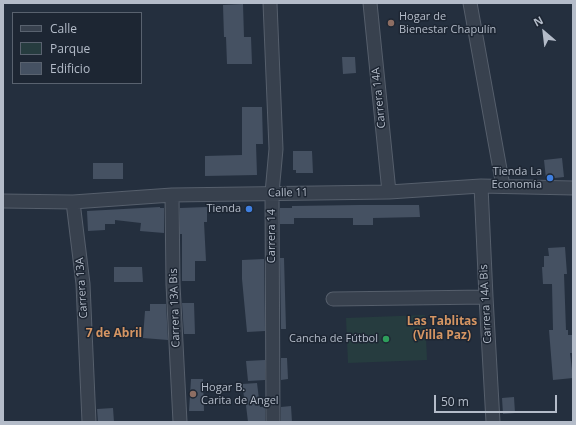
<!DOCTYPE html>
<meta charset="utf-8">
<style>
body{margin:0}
#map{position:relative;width:576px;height:425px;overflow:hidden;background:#242f3e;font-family:"Open Sans",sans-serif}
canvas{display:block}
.frame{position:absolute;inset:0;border:4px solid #b4bcc9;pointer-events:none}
.legend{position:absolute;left:12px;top:12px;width:130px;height:72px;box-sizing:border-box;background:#1d2633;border:1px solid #59626f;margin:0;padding:5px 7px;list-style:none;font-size:12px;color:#b4bcc9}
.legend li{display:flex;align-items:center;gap:8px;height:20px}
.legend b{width:20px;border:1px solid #59626f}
.north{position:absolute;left:524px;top:12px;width:40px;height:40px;-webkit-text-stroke:3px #1d2633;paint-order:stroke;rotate:332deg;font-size:11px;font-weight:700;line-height:16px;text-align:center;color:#b4bcc9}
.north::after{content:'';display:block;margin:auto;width:14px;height:18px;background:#b4bcc9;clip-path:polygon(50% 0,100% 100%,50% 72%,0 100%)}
.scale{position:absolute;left:434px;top:395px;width:123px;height:18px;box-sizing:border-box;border:2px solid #b4bcc9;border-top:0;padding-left:5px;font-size:12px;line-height:14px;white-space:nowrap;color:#b4bcc9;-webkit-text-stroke:3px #1d2633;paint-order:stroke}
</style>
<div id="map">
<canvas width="576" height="425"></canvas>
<div class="frame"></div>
<ul class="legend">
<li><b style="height:5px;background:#38414e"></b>Calle</li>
<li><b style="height:11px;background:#263c3f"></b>Parque</li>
<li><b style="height:11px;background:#455162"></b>Edificio</li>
</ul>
<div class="north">N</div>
<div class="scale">50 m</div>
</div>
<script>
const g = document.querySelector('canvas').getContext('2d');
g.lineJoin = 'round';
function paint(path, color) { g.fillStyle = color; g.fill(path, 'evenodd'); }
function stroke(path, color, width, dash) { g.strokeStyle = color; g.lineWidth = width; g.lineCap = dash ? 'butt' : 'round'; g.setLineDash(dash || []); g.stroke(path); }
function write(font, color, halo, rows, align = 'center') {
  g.font = font + ' "Open Sans",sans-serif'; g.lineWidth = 3; g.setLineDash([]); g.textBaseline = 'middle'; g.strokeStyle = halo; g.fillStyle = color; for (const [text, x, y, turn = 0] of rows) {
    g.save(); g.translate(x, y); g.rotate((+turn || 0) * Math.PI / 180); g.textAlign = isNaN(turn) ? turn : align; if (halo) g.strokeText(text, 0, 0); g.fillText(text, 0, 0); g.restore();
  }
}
paint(new Path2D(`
 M425,315L427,360L348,363L346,318Z`), '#263c3f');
paint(new Path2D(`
 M243,4L244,37H251L252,64H227L226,37H224L223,5Z
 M342,57H355L356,73L343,74Z
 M242,107H262L263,144H256L257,175L205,176V156L242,155Z
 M293,151H312L313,173H296V170H293Z
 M562,158L564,177L546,179L544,160Z
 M93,163H123V179H93Z
 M359,205H419L420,217L373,218V225H353V218H294V224H280V208H292V206Z
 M160,207V208H164V233L140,231L141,223L115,220V224H105V230L88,231L87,211Z
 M207,207V222H204L206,261H195V281H182V234H180V208Z
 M565,247L567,274H564L566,330H568V335H572L573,353H570L573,378L553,380L549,330H553L552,284H543L542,267H544V256H549L548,248Z
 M280,258H284L286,329H281Z
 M264,259L265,331L247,332L242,279V260Z
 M114,267H142L143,282H114Z
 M182,303H194L195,334H184Z
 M150,304H166L168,340L143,338L145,311H150Z
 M281,358H287L288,379L281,380Z
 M265,360V380L248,381L246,361Z
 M191,379H203L204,411H189Z
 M257,383L260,407H265V422H248L245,397H244L242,384Z
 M514,397L515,413L503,414L502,398Z
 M291,406L292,422H281V407Z
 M113,408L114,422H98L97,409Z`), '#455162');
const street = new Path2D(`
 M270,3L276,149L272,193L273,422
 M370,3L389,192
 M470,3L503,186
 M481,186L486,297L493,422
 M172,195L173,284L180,422
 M3,201L73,202L172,195L389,192L481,186L573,188
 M73,202L83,284L89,422
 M333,299L486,297`);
stroke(street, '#565f6c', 15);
stroke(street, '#38414e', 13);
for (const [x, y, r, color] of [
 [391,23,4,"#8d6e63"],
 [550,178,4,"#3f7fe0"],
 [249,209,4,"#3f7fe0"],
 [386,339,4,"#2e9e5b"],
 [193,394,4,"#8d6e63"]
]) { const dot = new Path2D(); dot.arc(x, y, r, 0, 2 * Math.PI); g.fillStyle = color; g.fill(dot); stroke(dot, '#1d2633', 1.5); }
write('11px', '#b4bcc9', '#1d2633', [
 ["Hogar de",399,17,"left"],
 ["Bienestar Chapulín",399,30,"left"],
 ["Tienda La",542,172],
 ["Economía",542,185],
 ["Tienda",241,209],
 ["Cancha de Fútbol",378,339],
 ["Hogar B.",201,388,"left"],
 ["Carita de Angel",201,401,"left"]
], 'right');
write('11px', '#b4bcc9', '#1d2633', [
 ["Carrera 14A",379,98,-96],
 ["Calle 11",288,193,-1],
 ["Carrera 14",272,236,-90],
 ["Carrera 13A",82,288,-94],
 ["Carrera 14A Bis",486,304,-93],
 ["Carrera 13A Bis",175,308,-92]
]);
write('bold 12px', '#d59563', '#1d2633', [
 ["Las Tablitas",442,322],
 ["(Villa Paz)",442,336],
 ["7 de Abril",114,334]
]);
</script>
